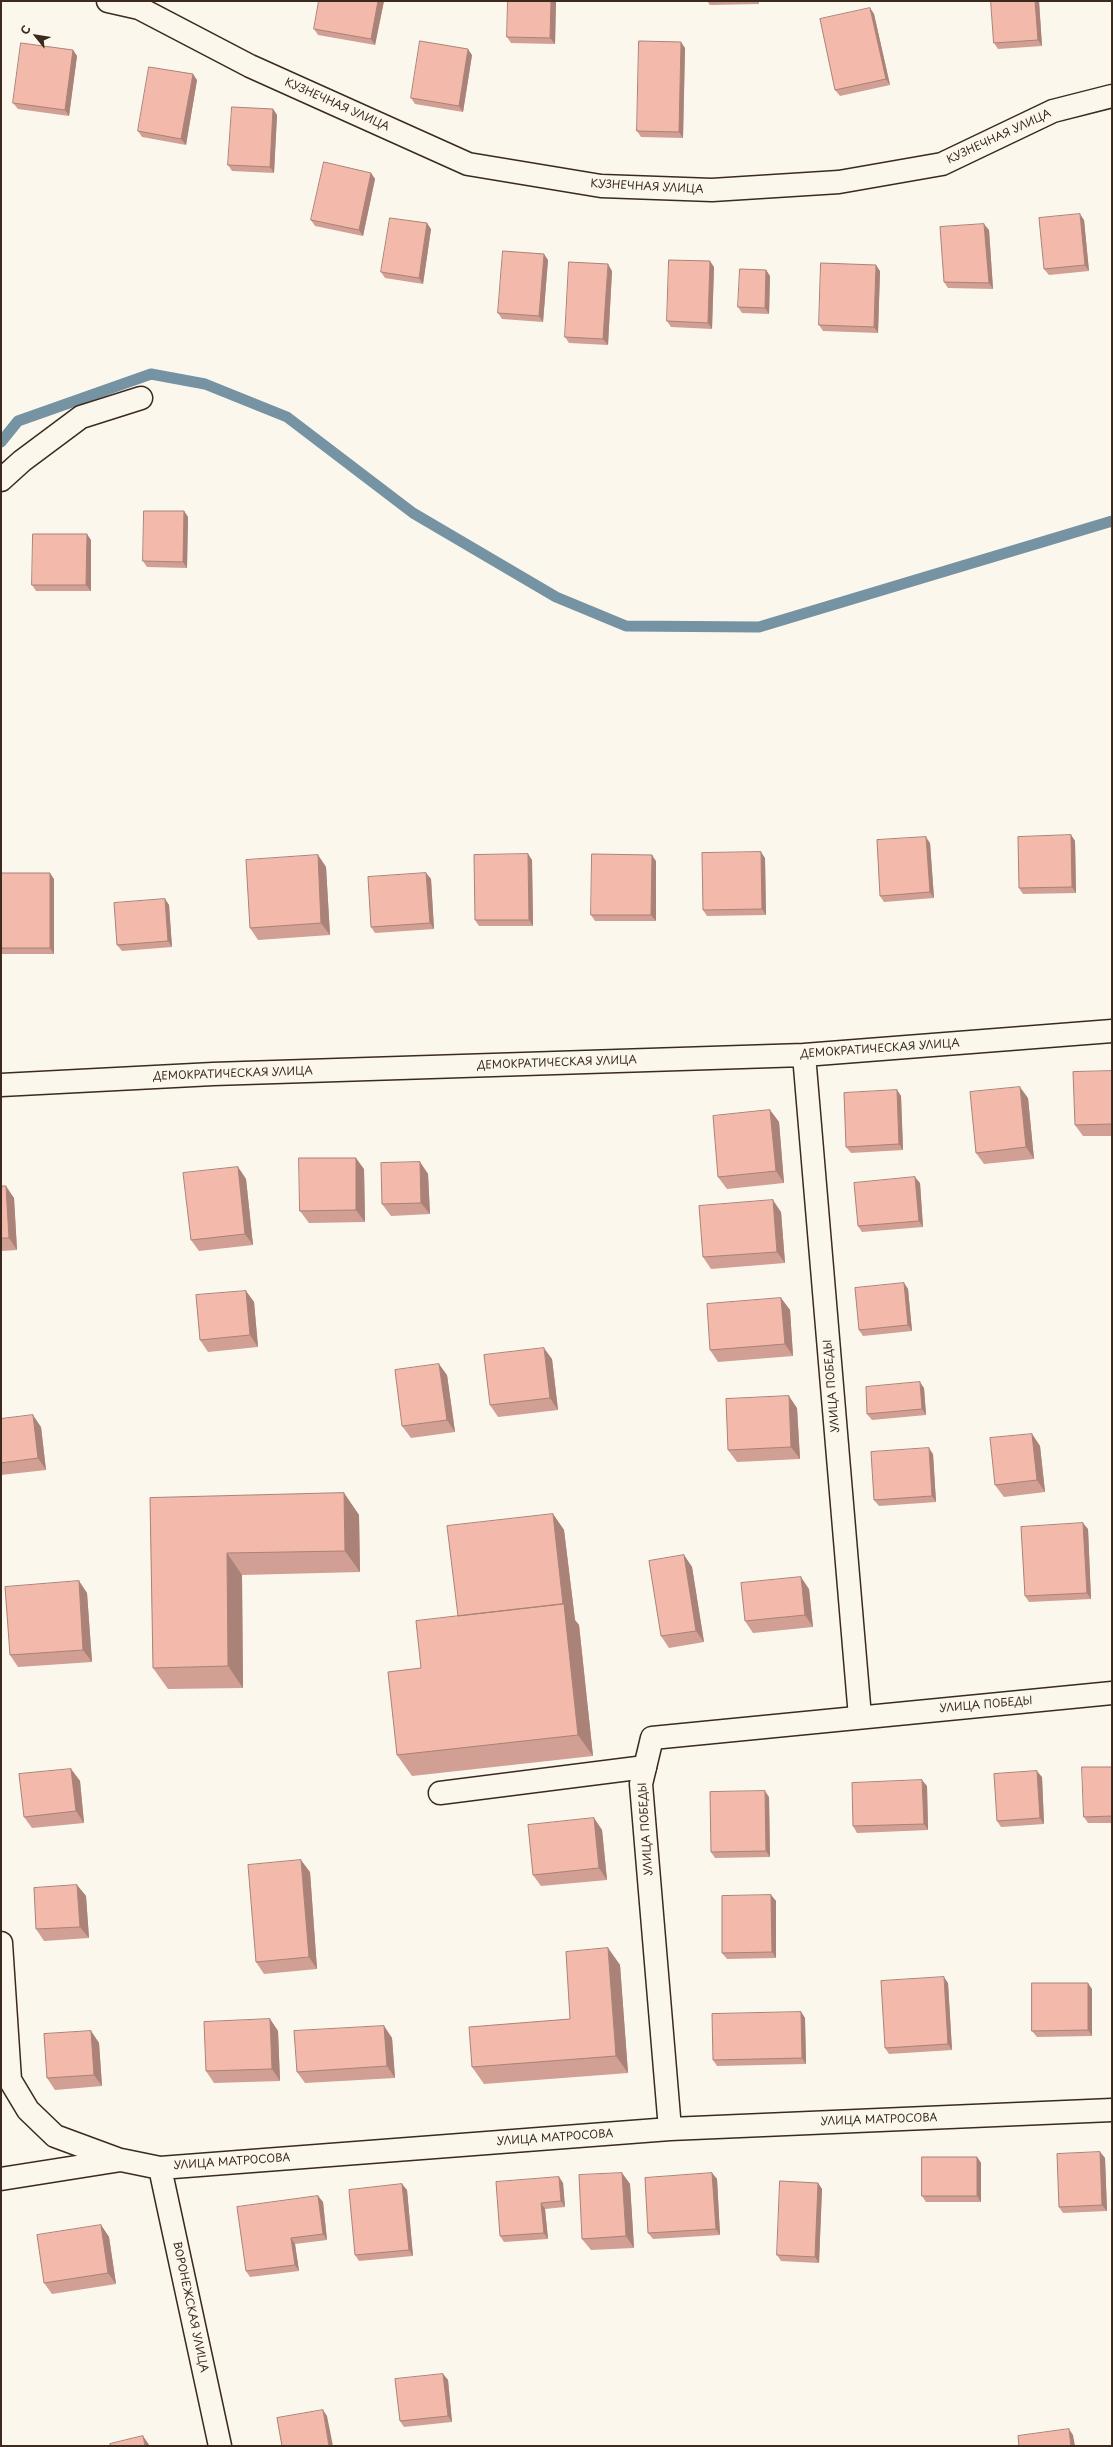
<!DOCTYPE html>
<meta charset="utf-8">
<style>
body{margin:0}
#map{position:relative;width:1113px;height:2447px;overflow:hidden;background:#fbf7ec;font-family:"Playpen Sans",sans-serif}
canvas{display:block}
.frame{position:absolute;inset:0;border:2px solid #3b2a1e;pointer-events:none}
.north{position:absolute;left:16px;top:16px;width:40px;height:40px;-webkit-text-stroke:3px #fbf7ec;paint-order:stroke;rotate:300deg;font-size:11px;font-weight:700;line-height:16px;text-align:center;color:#3b2a1e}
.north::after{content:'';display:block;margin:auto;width:14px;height:18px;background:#3b2a1e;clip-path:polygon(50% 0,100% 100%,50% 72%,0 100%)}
</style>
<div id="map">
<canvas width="1113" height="2447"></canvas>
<div class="frame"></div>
<div class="north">С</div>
</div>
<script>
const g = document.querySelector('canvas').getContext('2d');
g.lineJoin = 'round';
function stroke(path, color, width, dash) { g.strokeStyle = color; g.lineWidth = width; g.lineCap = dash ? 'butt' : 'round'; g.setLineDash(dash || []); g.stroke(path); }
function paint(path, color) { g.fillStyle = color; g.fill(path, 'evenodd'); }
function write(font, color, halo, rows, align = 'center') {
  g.font = font + ' "Playpen Sans",sans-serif'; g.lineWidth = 4; g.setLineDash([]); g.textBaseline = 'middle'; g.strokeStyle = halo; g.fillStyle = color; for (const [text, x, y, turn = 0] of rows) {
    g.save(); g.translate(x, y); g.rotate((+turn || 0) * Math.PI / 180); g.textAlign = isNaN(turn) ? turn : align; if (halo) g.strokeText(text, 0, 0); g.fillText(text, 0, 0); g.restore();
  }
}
stroke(new Path2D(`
 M1,442L18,421L151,374L205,384L287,417L413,513L556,597L626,626L759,627L1112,521`), '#7593a3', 11);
const service = new Path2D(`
 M440,1793L645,1767`);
const minor = new Path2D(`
 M108,1L139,8L250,66L468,164L601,186L712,190L839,182L942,164L1053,111L1112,96
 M1,480L22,461L81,417L141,398
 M804,1055L860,1717
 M1,1085L213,1074L804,1055L1112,1031
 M1,1943L10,2080L28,2110L55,2136L120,2160
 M670,2129L641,1784L652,1738L1112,1693
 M160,2168L220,2446
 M1,2179L121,2160L160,2168L670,2129L1112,2110`);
stroke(service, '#3b2a1e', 25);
stroke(minor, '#3b2a1e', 25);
stroke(service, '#fbf7ec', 22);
stroke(minor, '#fbf7ec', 22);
paint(new Path2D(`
 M384,1L375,45L318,35L314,29Z
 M556,1L555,44L511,43L507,37Z
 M707,1H759V4L710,5Z
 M991,1H1039L1042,46L998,49L994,43Z
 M870,8L874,14L890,85L840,96L835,90Z
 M685,48L683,138L641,137L637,131Z
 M73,50L77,56L69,116L18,109L13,103Z
 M472,55L463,112L415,104L411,98Z
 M197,80L186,145L142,137L138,131Z
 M273,109L277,115L274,173L232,171L228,165Z
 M371,173L375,179L363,236L315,226L311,220Z
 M1084,220L1089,271L1049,275L1044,269Z
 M431,229L423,284L385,278L381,272Z
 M989,230L993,289L948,288L944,282Z
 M548,260L543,322L502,319L498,313Z
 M714,267L712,329L671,327L667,321Z
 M766,270L770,276L769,314L742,313L738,307Z
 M612,271L608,345L569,343L565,337Z
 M880,271L878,333L823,331L819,325Z
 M184,511L188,517L187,568L147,567L143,561Z
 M91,540V591H36L32,585Z
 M1071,835L1075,841L1076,893L1023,894L1019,888Z
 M930,843L934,898L884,902L880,896Z
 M528,854L532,860L533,926H479L475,920Z
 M318,855L326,867L330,935L258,940L250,928Z
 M765,858L766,915L707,916L703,910Z
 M656,861V921H595L591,915Z
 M1,873L54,879V954H2L1,952Z
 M426,873L431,879L434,929L375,933L371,927Z
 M165,899L169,905L172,947L122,951L117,945Z
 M1112,1071V1136H1083L1075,1125Z
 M897,1090L901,1096L903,1150L851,1153L846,1147Z
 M1028,1098L1034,1159L984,1164L976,1153Z
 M770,1110L779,1122L784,1183L727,1189L718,1177Z
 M420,1162L428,1174L430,1214L391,1216L382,1204Z
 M238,1167L246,1179L253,1245L199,1251L191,1240Z
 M364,1169L365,1222L309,1223L300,1211Z
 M920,1183L923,1227L862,1232L858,1226Z
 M1,1186L14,1198L17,1250L1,1251Z
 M781,1212L785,1263L711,1269L703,1257Z
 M904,1283L908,1289L912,1331L863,1336L859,1330Z
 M246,1291L254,1302L258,1347L208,1352L200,1340Z
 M781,1298L790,1310L793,1356L718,1362L710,1350Z
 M552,1359L558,1410L498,1417L490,1405Z
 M447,1375L455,1432L411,1438L402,1426Z
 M924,1388L926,1415L872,1420L867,1414Z
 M797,1408L800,1459L737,1462L728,1450Z
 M1,1419L41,1427L46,1470L1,1475Z
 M1032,1434L1040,1446L1045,1492L1004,1497L995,1485Z
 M933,1454L936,1502L879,1506L874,1500Z
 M344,1493L359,1515L360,1572L242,1575L243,1688L168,1689L153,1668L150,1498Z
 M553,1514L564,1530L575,1620L579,1625L593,1756L412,1776L397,1755L421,1668L458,1616Z
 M1088,1529L1091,1599L1029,1602L1025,1596Z
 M684,1555L692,1567L704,1642L669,1648L661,1636Z
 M79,1581L87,1593L92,1662L18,1667L10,1655Z
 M809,1589L813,1627L753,1633L745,1621Z
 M1112,1767V1823H1088L1084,1817Z
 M71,1769L80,1781L84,1823L32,1828L24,1817Z
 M1042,1777L1044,1824L1001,1827L997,1821Z
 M927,1786L928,1830L857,1833L853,1826Z
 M769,1797L770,1857L715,1858L711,1852Z
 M594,1818L602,1830L607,1880L541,1886L533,1875Z
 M310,1872L317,1969L264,1974L256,1962Z
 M77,1885L86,1896L89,1938L44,1941L36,1929Z
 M771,1895L776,1901V1958L727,1959L722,1953Z
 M608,1948L620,1965L628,2073L484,2084L472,2067L570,2019Z
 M948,1983L952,2050L889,2054L885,2048Z
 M1092,1989V2036L1037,2037L1032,2031Z
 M801,2012L805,2018L806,2064L717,2066L713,2060Z
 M270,2019L278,2031L280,2081L214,2083L206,2071Z
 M384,2026L392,2038L395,2078L305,2083L297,2072Z
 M91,2031L99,2043L102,2086L55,2090L47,2078Z
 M1100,2152L1105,2158L1107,2211L1063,2213L1059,2207Z
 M977,2157L981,2163V2202H926L922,2196Z
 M622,2173L630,2184L634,2248L591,2250L582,2239Z
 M712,2173L717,2179L720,2235L653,2239L648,2233Z
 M559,2177L563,2183L565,2207L545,2209L548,2239L504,2242L500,2236Z
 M818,2183L822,2189L819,2263L781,2261L777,2255Z
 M402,2184L407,2190L413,2256L359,2261L355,2255Z
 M318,2196L323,2202L327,2240L295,2244L299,2271L250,2277L246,2271Z
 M101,2225L109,2237L116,2284L52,2294L44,2283Z
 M443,2374L448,2380L452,2422L404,2427L400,2421Z`), '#d19f93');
paint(new Path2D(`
 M378,1H384L375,45L371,39Z
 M551,1H556L555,44L550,38Z
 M1035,1H1039L1042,46L1038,40Z
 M870,8L874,14L890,85L886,79Z
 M681,42L685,48L683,138L679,132Z
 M468,49L472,55L463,112L459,106Z
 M73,50L77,56L69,116L65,110Z
 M193,74L197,80L186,145L181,139Z
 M273,109L277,115L274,173L270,167Z
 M371,173L375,179L363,236L359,230Z
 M1080,214L1084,220L1089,271L1085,265Z
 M427,223L431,229L423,284L419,278Z
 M984,224L989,230L993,289L989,283Z
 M544,254L548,260L543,322L539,316Z
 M710,261L714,267L712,329L708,323Z
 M608,264L612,271L608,345L603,339Z
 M876,265L880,271L878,333L874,327Z
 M766,270L770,276L769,314L765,308Z
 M184,511L188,517L187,568L183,562Z
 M87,534L91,540V591L86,585Z
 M1071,835L1075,841L1076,893L1072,887Z
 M926,837L930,843L934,898L930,892Z
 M761,852L765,858L766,915L762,909Z
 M528,854L532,860L533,926L529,920Z
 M318,855L326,867L330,935L321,923Z
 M652,855L656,861V921L651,915Z
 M50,873L54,879V954L50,948Z
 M426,873L431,879L434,929L430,923Z
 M165,899L169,905L172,947L168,941Z
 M1020,1087L1028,1098L1034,1159L1026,1147Z
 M897,1090L901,1096L903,1150L899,1144Z
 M770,1110L779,1122L784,1183L776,1171Z
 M356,1158L364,1169L365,1222L356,1210Z
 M420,1162L428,1174L430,1214L421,1203Z
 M238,1167L246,1179L253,1245L245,1234Z
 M915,1177L920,1183L923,1227L919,1221Z
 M6,1186L14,1198L17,1250L9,1238Z
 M773,1200L781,1212L785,1263L777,1252Z
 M904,1283L908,1289L912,1331L908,1325Z
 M246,1291L254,1302L258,1347L250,1335Z
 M781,1298L790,1310L793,1356L785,1344Z
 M544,1348L552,1359L558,1410L550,1398Z
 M439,1364L447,1375L455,1432L447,1420Z
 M920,1382L924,1388L926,1415L922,1409Z
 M789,1396L797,1408L800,1459L791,1447Z
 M33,1415L41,1427L46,1470L38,1458Z
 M1032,1434L1040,1446L1045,1492L1037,1480Z
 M929,1448L933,1454L936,1502L932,1496Z
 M344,1493L359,1515L360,1572L345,1551Z
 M553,1514L564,1530L575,1620L579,1625L593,1756L578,1735Z
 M1083,1523L1088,1529L1091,1599L1087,1593Z
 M227,1553L242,1575L243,1688L228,1666Z
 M684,1555L692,1567L704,1642L696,1631Z
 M801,1577L809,1589L813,1627L805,1615Z
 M79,1581L87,1593L92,1662L83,1650Z
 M71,1769L80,1781L84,1823L76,1811Z
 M1037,1771L1042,1777L1044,1824L1040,1818Z
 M922,1780L927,1786L928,1830L924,1824Z
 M765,1791L769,1797L770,1857L766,1851Z
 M594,1818L602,1830L607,1880L599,1868Z
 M301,1860L310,1872L317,1969L309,1957Z
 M77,1885L86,1896L89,1938L80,1927Z
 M771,1895L776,1901V1958L772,1952Z
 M608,1948L620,1965L628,2073L616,2056Z
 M944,1977L948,1983L952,2050L948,2044Z
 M1088,1983L1092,1989V2036L1088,2030Z
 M801,2012L805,2018L806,2064L802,2058Z
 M270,2019L278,2031L280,2081L272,2069Z
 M384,2026L392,2038L395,2078L387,2066Z
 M91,2031L99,2043L102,2086L94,2075Z
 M1100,2152L1105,2158L1107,2211L1102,2205Z
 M977,2157L981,2163V2202L977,2196Z
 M622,2173L630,2184L634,2248L626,2236Z
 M712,2173L717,2179L720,2235L716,2229Z
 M559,2177L563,2183L565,2207L561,2201Z
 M818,2183L822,2189L819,2263L815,2257Z
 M402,2184L407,2190L413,2256L409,2250Z
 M318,2196L323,2202L327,2240L323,2234Z
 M541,2203L545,2209L548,2239L544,2233Z
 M101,2225L109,2237L116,2284L108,2273Z
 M291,2238L295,2244L299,2271L295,2265Z
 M443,2374L448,2380L452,2422L448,2416Z
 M323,2410L327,2416L333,2446H329Z
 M1069,2429L1073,2435L1075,2446H1071Z
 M143,2436L150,2446H145Z`), '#aa8278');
const building = new Path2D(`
 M319,1H378L371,39L314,29Z
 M508,1H551L550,38L507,37Z
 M991,1H1035L1038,40L994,43Z
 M870,8L886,79L835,90L820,19Z
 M420,41L468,49L459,106L411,98Z
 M639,41L681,42L679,132L637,131Z
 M21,43L73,50L65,110L13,103Z
 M149,67L193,74L181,139L138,131Z
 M232,107L273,109L270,167L228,165Z
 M324,162L371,173L359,230L311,220Z
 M1080,214L1085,265L1044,269L1039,218Z
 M390,218L427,223L419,278L381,272Z
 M984,224L989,283L944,282L940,227Z
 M503,251L544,254L539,316L498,313Z
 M669,260L710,261L708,323L667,321Z
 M569,262L608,264L603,339L565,337Z
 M821,263L876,265L874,327L819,325Z
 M740,269L766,270L765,308L738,307Z
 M144,511H184L183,562L143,561Z
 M33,534H87L86,585H32Z
 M1071,835L1072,887L1019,888L1018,837Z
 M926,837L930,892L880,896L877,840Z
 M761,852L762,909L703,910L702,853Z
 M528,854L529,920H475L474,855Z
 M592,854L652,855L651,915H591Z
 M318,855L321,923L250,928L246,860Z
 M1,873H50V948H1Z
 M426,873L430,923L371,927L368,877Z
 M165,899L168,941L117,945L114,903Z
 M1112,1071V1124L1075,1125L1073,1072Z
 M1020,1087L1026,1147L976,1153L970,1092Z
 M897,1090L899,1144L846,1147L844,1093Z
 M770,1110L776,1171L718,1177L713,1116Z
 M299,1158H356V1210L300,1211Z
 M420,1162L421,1203L382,1204L381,1163Z
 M238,1167L245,1234L191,1240L183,1173Z
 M915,1177L919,1221L858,1226L854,1183Z
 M1,1186H6L9,1238H1Z
 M773,1200L777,1252L703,1257L699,1206Z
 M904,1283L908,1325L859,1330L855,1288Z
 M246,1291L250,1335L200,1340L196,1295Z
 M781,1298L785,1344L710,1350L707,1304Z
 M544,1348L550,1398L490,1405L484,1355Z
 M439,1364L447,1420L402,1426L395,1370Z
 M920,1382L922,1409L867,1414L866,1387Z
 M789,1396L791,1447L728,1450L726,1399Z
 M33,1415L38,1458L1,1463V1419Z
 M1032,1434L1037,1480L995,1485L990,1438Z
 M929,1448L932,1496L874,1500L871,1452Z
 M344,1493L345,1551L227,1553L228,1666L153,1668L150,1498Z
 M553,1514L563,1604L458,1616L447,1526Z
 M1083,1523L1087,1593L1025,1596L1021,1527Z
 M684,1555L696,1631L661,1636L649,1561Z
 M801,1577L805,1615L745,1621L741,1583Z
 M79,1581L83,1650L10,1655L5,1587Z
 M564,1604L578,1735L397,1755L388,1672L421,1668L416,1621Z
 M1082,1767H1112V1816L1084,1817Z
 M71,1769L76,1811L24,1817L19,1774Z
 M1037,1771L1040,1818L997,1821L994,1774Z
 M922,1780L924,1824L853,1826L852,1783Z
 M765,1791L766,1851L711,1852L710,1792Z
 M594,1818L599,1868L533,1875L528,1825Z
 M301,1860L309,1957L256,1962L248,1865Z
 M77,1885L80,1927L36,1929L34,1888Z
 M771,1895L772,1952L722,1953V1896Z
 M608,1948L616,2056L472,2067L469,2027L570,2019L566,1952Z
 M944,1977L948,2044L885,2048L881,1981Z
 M1032,1983H1088V2030L1032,2031Z
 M801,2012L802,2058L713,2060L712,2014Z
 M270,2019L272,2069L206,2071L204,2022Z
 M384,2026L387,2066L297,2072L294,2031Z
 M91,2031L94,2075L47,2078L44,2034Z
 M1100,2152L1102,2205L1059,2207L1057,2154Z
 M922,2157H977V2196H922Z
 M622,2173L626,2236L582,2239L579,2175Z
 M712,2173L716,2229L648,2233L645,2178Z
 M559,2177L561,2201L541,2203L544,2233L500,2236L496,2182Z
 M780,2181L818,2183L815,2257L777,2255Z
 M402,2184L409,2250L355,2255L349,2190Z
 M318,2196L323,2234L291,2238L295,2265L246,2271L237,2207Z
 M101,2225L108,2273L44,2283L37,2235Z
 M443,2374L448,2416L400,2421L395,2379Z
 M323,2410L329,2446H282L277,2418Z
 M1069,2429L1071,2446H1019L1018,2436Z
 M143,2436L145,2446H110V2444Z`);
paint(building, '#f3b9ab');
stroke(building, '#aa8278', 1);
write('11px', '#3b2a1e', '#fbf7ec', [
 ["КУЗНЕЧНАЯ УЛИЦА",337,105,24],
 ["КУЗНЕЧНАЯ УЛИЦА",999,137,-25],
 ["КУЗНЕЧНАЯ УЛИЦА",647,187,3],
 ["ДЕМОКРАТИЧЕСКАЯ УЛИЦА",880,1049,-4],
 ["ДЕМОКРАТИЧЕСКАЯ УЛИЦА",557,1063,-2],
 ["ДЕМОКРАТИЧЕСКАЯ УЛИЦА",233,1074,-2],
 ["УЛИЦА ПОБЕДЫ",832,1386,-95],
 ["УЛИЦА ПОБЕДЫ",986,1705,-5],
 ["УЛИЦА ПОБЕДЫ",646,1829,-94],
 ["УЛИЦА МАТРОСОВА",879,2120,-2],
 ["УЛИЦА МАТРОСОВА",555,2138,-4],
 ["УЛИЦА МАТРОСОВА",232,2162,-4],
 ["ВОРОНЕЖСКАЯ УЛИЦА",190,2307,78]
]);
</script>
